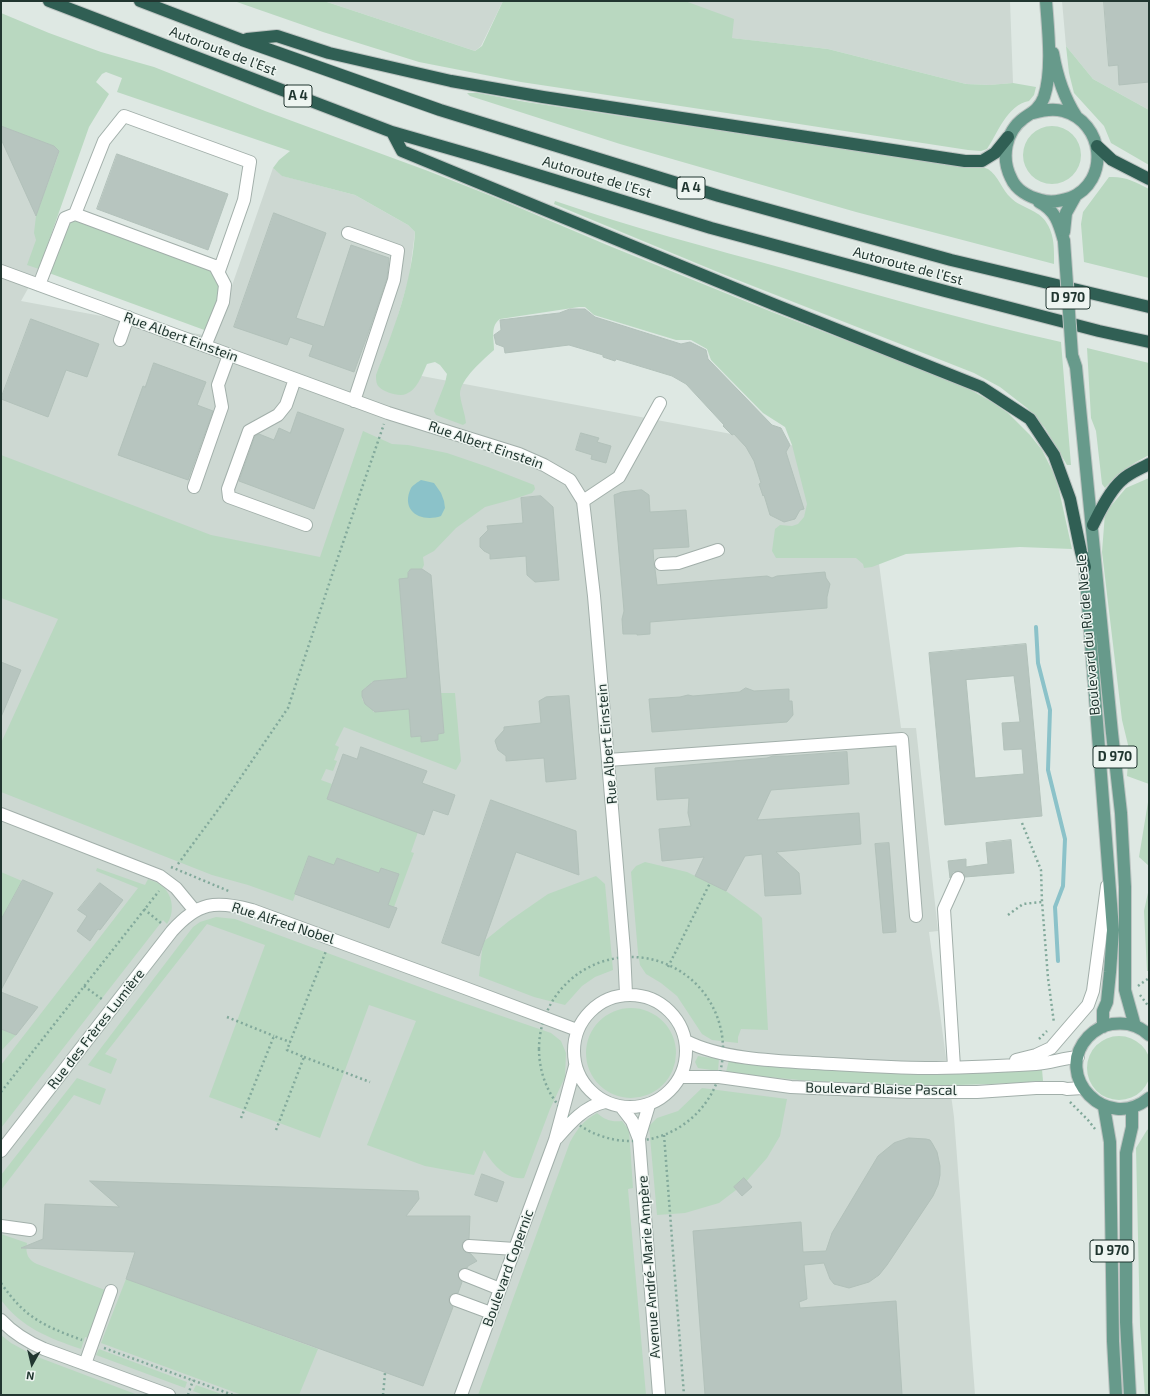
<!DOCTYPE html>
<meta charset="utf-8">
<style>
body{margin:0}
#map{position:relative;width:1150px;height:1396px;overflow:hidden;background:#dee8e3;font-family:"Exo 2",sans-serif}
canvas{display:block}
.frame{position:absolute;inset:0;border:2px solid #213630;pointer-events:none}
.north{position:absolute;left:12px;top:1344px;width:40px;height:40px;-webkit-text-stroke:3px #eef5f1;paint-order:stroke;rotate:188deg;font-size:11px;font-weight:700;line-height:16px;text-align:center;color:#213630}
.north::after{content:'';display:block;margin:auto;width:14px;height:18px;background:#213630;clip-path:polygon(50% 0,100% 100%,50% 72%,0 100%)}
</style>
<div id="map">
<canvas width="1150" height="1396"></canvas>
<div class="frame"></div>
<div class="north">N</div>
</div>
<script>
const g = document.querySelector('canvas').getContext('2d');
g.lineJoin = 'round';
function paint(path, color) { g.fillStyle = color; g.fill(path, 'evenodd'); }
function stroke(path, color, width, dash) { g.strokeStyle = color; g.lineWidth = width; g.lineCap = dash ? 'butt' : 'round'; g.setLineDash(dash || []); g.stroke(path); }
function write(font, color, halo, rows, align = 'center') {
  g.font = font + ' "Exo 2",sans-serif'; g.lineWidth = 3; g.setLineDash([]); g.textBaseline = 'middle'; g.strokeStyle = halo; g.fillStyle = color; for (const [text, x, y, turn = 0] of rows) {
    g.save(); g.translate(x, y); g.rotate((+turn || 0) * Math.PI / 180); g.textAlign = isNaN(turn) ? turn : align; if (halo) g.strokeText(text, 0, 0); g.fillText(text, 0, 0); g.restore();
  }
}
paint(new Path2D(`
 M324,1H503L481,46L475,51Z
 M685,1H1010L1013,83L989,85L966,84L828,49L731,38Z
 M1062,1H1149V110L1093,79L1066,46Z
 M1,74L87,105L39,269L21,301L214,337L273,168L283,176L355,195L408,225L415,232L409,278L394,329L379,368L865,459L901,728H916L938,931L929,932L954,1117L975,1395H1Z`), '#cdd8d2');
paint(new Path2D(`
 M234,1H324L475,51L482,46L503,1H685L734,19L732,38L828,49L966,84L989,85L1013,83L1036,87L1034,95L1029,101C1007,105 998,133 987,149L981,151L968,150L760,118L521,82L419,62L323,32Z
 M1,13L49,33L101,52L154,67L265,111L428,171L499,199L607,245L772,312L962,385L992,402L1008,413L1030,435L1042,450L1055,476L1059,490L1072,549L1020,547L906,554L872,567L864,568L863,564L856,558H776L772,551L775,529L780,525L792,526L798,524L804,517L807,504L792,445L785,427L763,413L711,360L707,349L691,340H676L594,315L585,307H579L500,319C490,326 494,339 494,350C484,359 459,380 460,395C461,404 465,413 466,423L463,425L436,415L434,411L445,383L447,374L440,365L435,362L427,364C422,375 417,390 406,394C399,397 384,392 379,387C376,384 376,379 376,375C394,329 412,282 415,232L408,225L355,195L282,176L273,168L279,160L290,151L117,92L122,78L106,72L102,74L96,82L109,94L89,127L39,269L27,265L36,240L34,233L36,216L58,156L59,151L54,146L1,126Z
 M1066,46L1093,79L1149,110V165L1111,143L1104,126L1074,93L1069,73Z
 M467,93H478L526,102L966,167C974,167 980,166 988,169C998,175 1002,190 1011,198C1021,208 1039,210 1046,222C1055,235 1054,250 1054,264L856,212L620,144L470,96Z
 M1023 155a29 29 0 1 1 58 0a29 29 0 1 1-58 0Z
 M1109,177C1125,176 1136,182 1149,189V278L1084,262L1081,224L1083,212Z
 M555,201C631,227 709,248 786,269C877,295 968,321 1061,342L1071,465H1067L1045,428L1027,408L1000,387L974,373L725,275L554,204Z
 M78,219L215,271L222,288L207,331L49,273L68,222Z
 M1087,348L1149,363V455C1132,464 1117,473 1105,488L1102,484L1096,431L1091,418Z
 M363,431L392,444L408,445L447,453L488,467L534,485L535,489L532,493L514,499L485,507L456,528L434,551L423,557L424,565L422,569H411L408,573L407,678L371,682L372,686L366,687L362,691V699L365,704L368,706L373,707V712L409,709L421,736V741L438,734L444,733L441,693H455L461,761L456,770L344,727L335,745L339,747L334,760L337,761L333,771L326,769L321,780L332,784L327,799L418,832L411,852L414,853L394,907L388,905L399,875L381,868L375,883L366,868L337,858L332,871L322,861L309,856L293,901L248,885L212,875L1,792V743L58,619L1,598V455L211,535L320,557Z
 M1149,478V784L1127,776L1129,749L1122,720L1102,552L1105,513L1126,488Z
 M1149,796V866L1139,857Z
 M645,862L687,872L726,891L758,914L762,918L768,1030L741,1029L738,1037V1043L712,1040L702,1034L677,996L661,983L646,974L640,965L638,953L631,872L636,866Z
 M97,868L145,885L148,879C152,881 158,882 162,886C173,895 175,912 167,924L163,920L1,1128V1065L138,888L96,871Z
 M1,872L22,881L1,920Z
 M596,876L605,884L613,970L595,977L582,986L565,1005L534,997L479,976L483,942L509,921L548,894Z
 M1149,888V971H1147L1144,911Z
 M216,917L235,919L458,1001L551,1033L561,1041L566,1053L565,1077L550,1109L524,1178C505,1180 493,1164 484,1150L474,1175L425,1166L367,1145L416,1021L369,1005L320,1138L209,1097L265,945L207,924L105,1054L117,1059L111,1074L88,1065L193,927L200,922Z
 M586 1053a45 45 0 1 1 90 0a45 45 0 1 1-90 0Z
 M1,1029L16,1035L1,1051Z
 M1087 1068a32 32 0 1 1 64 0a32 32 0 1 1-64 0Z
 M698,1056L719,1059L718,1071L698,1068L695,1062Z
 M729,1060C833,1073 938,1078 1042,1069L1043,1081C937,1089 832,1086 726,1072Z
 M77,1078L106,1089L100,1105L74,1095L1,1190V1175Z
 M702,1088L787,1099L780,1136L767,1158L744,1184L719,1203L685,1213L657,1215L649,1126L657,1118L678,1111Z
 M597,1113C605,1120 611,1122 622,1121L629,1130L633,1188L628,1189L646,1395H478L570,1142C578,1128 583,1121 597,1113Z
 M1149,1129V1395H1145L1140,1326L1136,1148L1147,1130Z
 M1,1234L27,1243C25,1253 28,1260 37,1264L105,1290L88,1338L85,1337L81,1349C49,1338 22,1328 1,1300Z
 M126,1279L318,1349L299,1395H242L101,1343Z
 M1,1335L11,1343L35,1356L138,1395H1Z
 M99,1349L187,1382L185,1388L96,1355Z
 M196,1385L224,1395H204L193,1391Z`), '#b9d8c0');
paint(new Path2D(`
 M421,480L434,483L441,493L444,501L445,508L441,516C421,523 400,511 411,488C413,485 418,482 421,480Z`), '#8bc2c9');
stroke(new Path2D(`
 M1036,627L1038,663L1050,710L1048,770L1065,839L1063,886L1055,907L1058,961`), '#8bc2c9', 4);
const building = new Path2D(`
 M1104,1H1149V82L1119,85L1118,65L1109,66Z
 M1,126L54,146L59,151L36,216L1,139Z
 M117,154L228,194L208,250L97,209Z
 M274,213L326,233L296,318L324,327L351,245L389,258L387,278L370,328L354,372L309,356L313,345L290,337L287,345L234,327Z
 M570,309H585L595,317L681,344L690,342L706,350L708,359L772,425L781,428L790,445L786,452L804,509L800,510L795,519L784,522L770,515L764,495L763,496L759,484L761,483L754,461L746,447L734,434L732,435L723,426L724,425L686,384L672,376L616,359L615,361L603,357V355L569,345L505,353L504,347L496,344L494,335L501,330L500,320L559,313Z
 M31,319L99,344L87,377L66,370L48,417L1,399Z
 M154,363L206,382L197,405L213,411L188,480L118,455L143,386L145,387Z
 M298,412L344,429L314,509L239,481L255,436L259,434L274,440L279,428L290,433Z
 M581,433L599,438L597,442L611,446L606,463L591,459L592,455L576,450Z
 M642,490L649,495L650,512L686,510L689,547L653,549L654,565L655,569L657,585L767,576L772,578L777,576L825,572L826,578L830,584L827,597V608L650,622V634L637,635V634H623L622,619L624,611L614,495L622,492Z
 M541,496L553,507L559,580L535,582L527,575L526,556L490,559V554L484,551L480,547V538L488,530L487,526L523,523L521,498Z
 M411,569H422L431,575L444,733L438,734V740L421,742V736L411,737L409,709L375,712L365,704L362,696V691L374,681L407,678L399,579L408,578V573Z
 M1026,644L1042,816L945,825L929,653ZM1014,676L1020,722L1002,723L1004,750L1022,749L1024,774L975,778L966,680Z
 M1,662L21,670L1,717Z
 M746,688L754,691L789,689V701H792L793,715L787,722L652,732L649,699L680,697L688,695L693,696L739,692Z
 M569,696L576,779L546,782L544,758L506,761V756L498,750L495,741L496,739L504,730V727L541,723L539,701L546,697Z
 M361,747L427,771L422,783L455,795L448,815L433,810L424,835L327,799L343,754L357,759Z
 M847,752L849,784L771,790L757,820L859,813L861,844L776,852L799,873L801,894L765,896L762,854L745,856L726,891L695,876L704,857L662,861L659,829L691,826L688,813L689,798L657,800L655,768L767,758L773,756H787Z
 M491,800L576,831L579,875L516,852L479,956L442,943Z
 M1011,840L1014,873L965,877L964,873L958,871L953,872L950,878L948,861L966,859V867L988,864L986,843Z
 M889,843L896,932L883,933L875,844Z
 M309,856L334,865L337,858L379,873L381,868L399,874L388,905L397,908L389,928L295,894Z
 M23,880L53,893L1,990V920Z
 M100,883L123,900L100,930L98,929L90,941L77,931L87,916L78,910Z
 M1,992L38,1007L16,1035L1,1029Z
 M909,1138L926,1139L930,1140L932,1143L937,1152L940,1166V1175L938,1185L933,1196L887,1265L879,1275L869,1282L849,1288L834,1284L830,1279L824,1263L804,1265L807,1299L799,1302L800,1308L896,1301L902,1395H705L693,1231L801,1222L803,1252L826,1251L832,1233L878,1156L894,1143Z
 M482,1174L504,1182L497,1202L475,1195Z
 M744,1178L752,1187L742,1196L734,1187Z
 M90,1181L418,1191L419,1199L406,1216H470L469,1239L463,1242L462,1246L465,1252L471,1254L477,1261L468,1266L467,1268L461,1269L458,1272V1276L462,1282L458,1293L452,1294L449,1297V1302L453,1307L423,1386L126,1279L135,1252L21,1248L43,1239L45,1204L119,1207Z`);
paint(building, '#b7c5bf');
stroke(building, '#b2c1ba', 1);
const minor = new Path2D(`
 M75,214L104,141L124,116L250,162L244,200L219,271
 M348,233L398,251L394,280L354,401
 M1,271L388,413L519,454L544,465L570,480L583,501L594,596L624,950L626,994
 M39,285L65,218L75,214L215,266L225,285L223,302L205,346
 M120,340L128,317
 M295,379L286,405L278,415L249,431L228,489L229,497L306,525
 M194,487L222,407L218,385L229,355
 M583,501L619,477L660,403
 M661,564L678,563L718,550
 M608,760L902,739L916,916
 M1,814L160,876L176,888L195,911
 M574 1051a56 56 0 1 1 112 0a56 56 0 1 1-112 0Z
 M686,1041C721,1059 774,1061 814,1063C851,1065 889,1068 926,1068C963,1068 1000,1066 1036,1064C1051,1063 1063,1058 1078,1057
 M1016,1060L1036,1055L1051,1048L1057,1041L1088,1005L1093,991L1107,886
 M954,1067L944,909L958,878
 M680,1077H719L791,1087L908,1092H977L1036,1088H1063L1067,1089L1083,1088
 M622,1108L632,1121L639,1139L659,1395
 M557,1138C570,1123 585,1106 605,1102
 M639,1138L649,1105
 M1,1151L172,931C198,902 215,900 252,910L465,988L577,1030
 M1,1226L30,1230
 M469,1246L515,1249
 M465,1275L500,1289
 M456,1300L491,1313
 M1,1320C13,1333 28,1342 44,1349L169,1395
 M85,1364L111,1291
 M461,1395L555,1140L575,1066`);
const major = new Path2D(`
 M1053,53C1057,76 1063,96 1076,116
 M1033,113C1043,110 1053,108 1063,111C1104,122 1111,181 1070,198C1061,201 1051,203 1041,200C1029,197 1016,190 1011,178C1001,158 1005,132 1024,118C1033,112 1040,108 1044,97C1053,70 1048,29 1046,1
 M1039,202C1056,211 1059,223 1064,241
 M1064,232L1066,213L1076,195
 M1072,355L1076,367L1112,733L1121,813L1125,887V990L1135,1026
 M1086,558L1085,567L1113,930L1110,972L1107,1002L1103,1011V1027
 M1149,1035C1139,1025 1126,1022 1112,1024C1103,1025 1094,1031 1088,1037C1052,1076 1107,1133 1149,1098
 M1104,1107L1110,1142L1113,1341L1116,1395
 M1130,1395L1126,1322V1153L1132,1127V1108`);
const highway = new Path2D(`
 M49,1L392,132L479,157L711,228L945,291L1099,331L1149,342
 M140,1L242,40L440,110L719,196L951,260L1149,307
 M247,39L277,36L329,53L451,81L543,97L965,161H982L995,153L1008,137
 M392,132L402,151L773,304L981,387L1030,419L1054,455L1070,499L1081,552L1085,567
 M1097,146L1112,160L1149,179
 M1093,525C1100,511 1110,490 1122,480C1129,473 1140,469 1149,464`);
stroke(minor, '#a2afaa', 14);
stroke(major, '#bcc3c1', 14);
stroke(highway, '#bcc3c1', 14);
stroke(new Path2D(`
 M1022,823L1041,870L1042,902L1048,978L1054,1023
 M178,864L226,799L288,708L336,563L384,424
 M171,867L231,892
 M144,909L162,924
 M1008,915L1023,904L1042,902
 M539 1049a92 92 0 1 1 184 0a92 92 0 1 1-184 0Z
 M668,967L710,883
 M84,986L103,1000
 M1138,986L1149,978
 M1140,995L1149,1007
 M227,1017L274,1036
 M1039,1039L1047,1031
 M304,1057L370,1082
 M1,1092L159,891
 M1070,1102L1088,1120L1095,1129
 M241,1118L274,1036L290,1042L326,951
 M276,1130L304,1057L287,1050L290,1042
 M664,1135L684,1395
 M1,1283C25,1318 44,1326 82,1340
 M104,1348L233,1395
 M188,1395L193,1380
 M383,1395L385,1373`), '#82a99b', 2.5, [2, 3]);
stroke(minor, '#fff', 12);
stroke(major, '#679a8b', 12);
stroke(highway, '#305f54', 12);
const majorBridge = new Path2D(`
 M1064,241L1072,355`);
stroke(majorBridge, '#bcc3c1', 14, []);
stroke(majorBridge, '#679a8b', 12);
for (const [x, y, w] of [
 [298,96,28],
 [691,188,28],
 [1068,298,44],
 [1115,757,44],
 [1112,1251,44]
]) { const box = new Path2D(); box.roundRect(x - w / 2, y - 11, w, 22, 3); g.fillStyle = '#eef5f1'; g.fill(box); stroke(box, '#213630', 1); }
write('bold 13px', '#213630', null, [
 ["A 4",298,96],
 ["A 4",691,188],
 ["D 970",1068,298],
 ["D 970",1115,757],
 ["D 970",1112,1251]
]);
write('14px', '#213630', '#eef5f1', [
 ["Autoroute de l’Est",223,51,21],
 ["Autoroute de l’Est",597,177,17],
 ["Autoroute de l’Est",908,266,15],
 ["Rue Albert Einstein",181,337,20],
 ["Rue Albert Einstein",486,445,19],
 ["Boulevard du Rû de Nesle",1088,635,-95],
 ["Rue Albert Einstein",607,744,-95],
 ["Rue Alfred Nobel",283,923,18],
 ["Rue des Frères Lumière",96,1029,-52],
 ["Boulevard Blaise Pascal",881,1089,1],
 ["Avenue André-Marie Ampère",649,1267,-94],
 ["Boulevard Copernic",508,1268,-70]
]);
</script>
